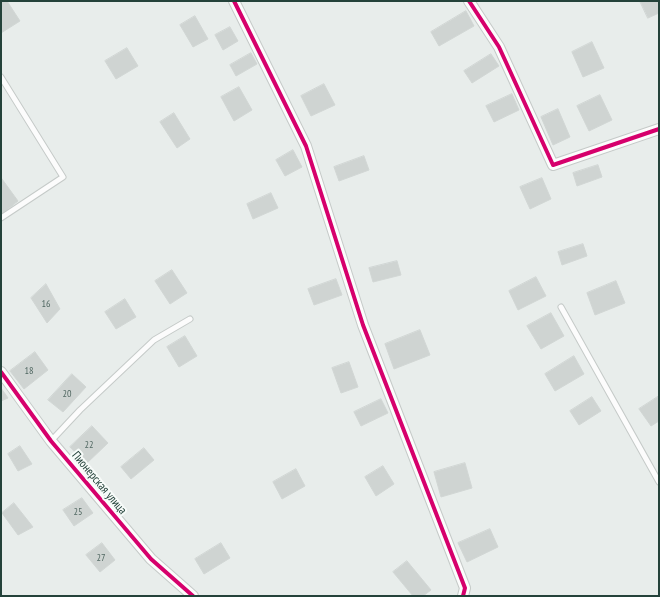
<!DOCTYPE html>
<meta charset="utf-8">
<style>
body{margin:0}
#map{position:relative;width:660px;height:597px;overflow:hidden;background:#e8edeb;font-family:"PT Sans Narrow",sans-serif}
canvas{display:block}
.frame{position:absolute;inset:0;border:2px solid #24423a;pointer-events:none}
</style>
<div id="map">
<canvas width="660" height="597"></canvas>
<div class="frame"></div>
</div>
<script>
const g = document.querySelector('canvas').getContext('2d');
g.lineJoin = 'round';
function paint(path, color) { g.fillStyle = color; g.fill(path, 'evenodd'); }
function stroke(path, color, width, dash) { g.strokeStyle = color; g.lineWidth = width; g.lineCap = dash ? 'butt' : 'round'; g.setLineDash(dash || []); g.stroke(path); }
function write(font, color, halo, rows, align = 'center') {
  g.font = font + ' "PT Sans Narrow",sans-serif'; g.lineWidth = 4; g.setLineDash([]); g.textBaseline = 'middle'; g.strokeStyle = halo; g.fillStyle = color; for (const [text, x, y, turn = 0] of rows) {
    g.save(); g.translate(x, y); g.rotate((+turn || 0) * Math.PI / 180); g.textAlign = isNaN(turn) ? turn : align; if (halo) g.strokeText(text, 0, 0); g.fillText(text, 0, 0); g.restore();
  }
}
const building = new Path2D(`
 M1,1H7L20,21L1,33Z
 M640,1H659V13L648,18Z
 M466,11L474,26L439,46L431,32Z
 M195,16L208,39L193,47L180,25Z
 M230,27L238,41L223,50L215,35Z
 M592,42L604,68L583,77L572,52Z
 M127,48L138,66L116,79L105,61Z
 M251,53L257,64L236,76L230,65Z
 M491,54L499,66L472,83L464,71Z
 M324,84L335,105L311,116L301,96Z
 M239,87L252,110L234,121L221,97Z
 M512,94L519,110L494,122L486,106Z
 M600,95L612,120L589,131L577,106Z
 M558,109L570,137L553,145L541,117Z
 M174,113L190,139L177,148L160,122Z
 M293,150L302,167L285,176L276,160Z
 M364,156L369,170L339,181L334,167Z
 M598,165L602,177L577,186L573,173Z
 M542,178L551,199L530,209L520,187Z
 M2,179L18,201L2,214L1,180Z
 M271,193L278,208L253,219L247,204Z
 M583,244L587,256L562,265L558,252Z
 M397,261L401,275L373,282L369,268Z
 M172,270L187,293L170,304L155,281Z
 M536,277L546,296L518,310L509,291Z
 M336,279L342,295L314,305L308,289Z
 M616,281L625,303L595,315L587,293Z
 M46,284L60,309L47,323L31,298Z
 M125,299L136,317L116,329L105,312Z
 M551,313L564,336L541,349L527,326Z
 M420,330L430,355L394,369L385,344Z
 M185,336L197,356L179,367L167,347Z
 M35,352L48,370L24,389L10,371Z
 M574,356L584,374L555,391L545,374Z
 M349,362L358,387L341,393L332,368Z
 M72,374L86,387L63,412L48,400Z
 M1,388L8,398L1,401Z
 M659,396V421L651,426L639,409Z
 M592,397L601,411L579,425L570,411Z
 M381,399L388,413L361,426L354,412Z
 M92,426L108,443L86,464L70,447Z
 M20,446L32,464L18,471L8,454Z
 M144,448L154,460L131,479L121,467Z
 M465,463L472,488L441,497L434,472Z
 M383,466L394,484L376,496L365,477Z
 M296,469L305,486L282,499L273,482Z
 M82,498L93,513L74,526L63,510Z
 M14,503L33,527L18,535L2,513Z
 M490,529L498,547L467,562L458,543Z
 M102,543L115,560L100,572L86,555Z
 M221,543L230,558L204,574L195,559Z
 M407,561L431,590L423,596H413L393,572Z`);
paint(building, '#cfd4d2');
stroke(building, '#d1d6d4', 1);
const lane = new Path2D(`
 M1,77L63,177L1,218
 M561,307L659,482
 M51,441L80,410L154,340L190,319`);
const street = new Path2D(`
 M234,1L306,146L363,325L465,588L463,596
 M469,1L499,47L553,165L659,129
 M1,372L51,441L151,559L193,596`);
stroke(lane, '#c5cac8', 7);
stroke(street, '#c5cac8', 12);
stroke(lane, '#fcfcfc', 5);
stroke(street, '#fcfcfc', 10);
stroke(new Path2D(`
 M234,1L306,146L363,325L465,588L463,596
 M469,1L499,47L553,165L659,129
 M1,372L51,441L151,559L193,596`), '#d6006c', 4);
write('10px', '#506761', null, [
 ["16",46,304],
 ["18",29,371],
 ["20",67,394],
 ["22",89,445],
 ["25",78,512],
 ["27",101,558]
]);
write('12px', '#24423a', '#f7fbf9', [
 ["Пионерская улица",99,483,50]
]);
</script>
